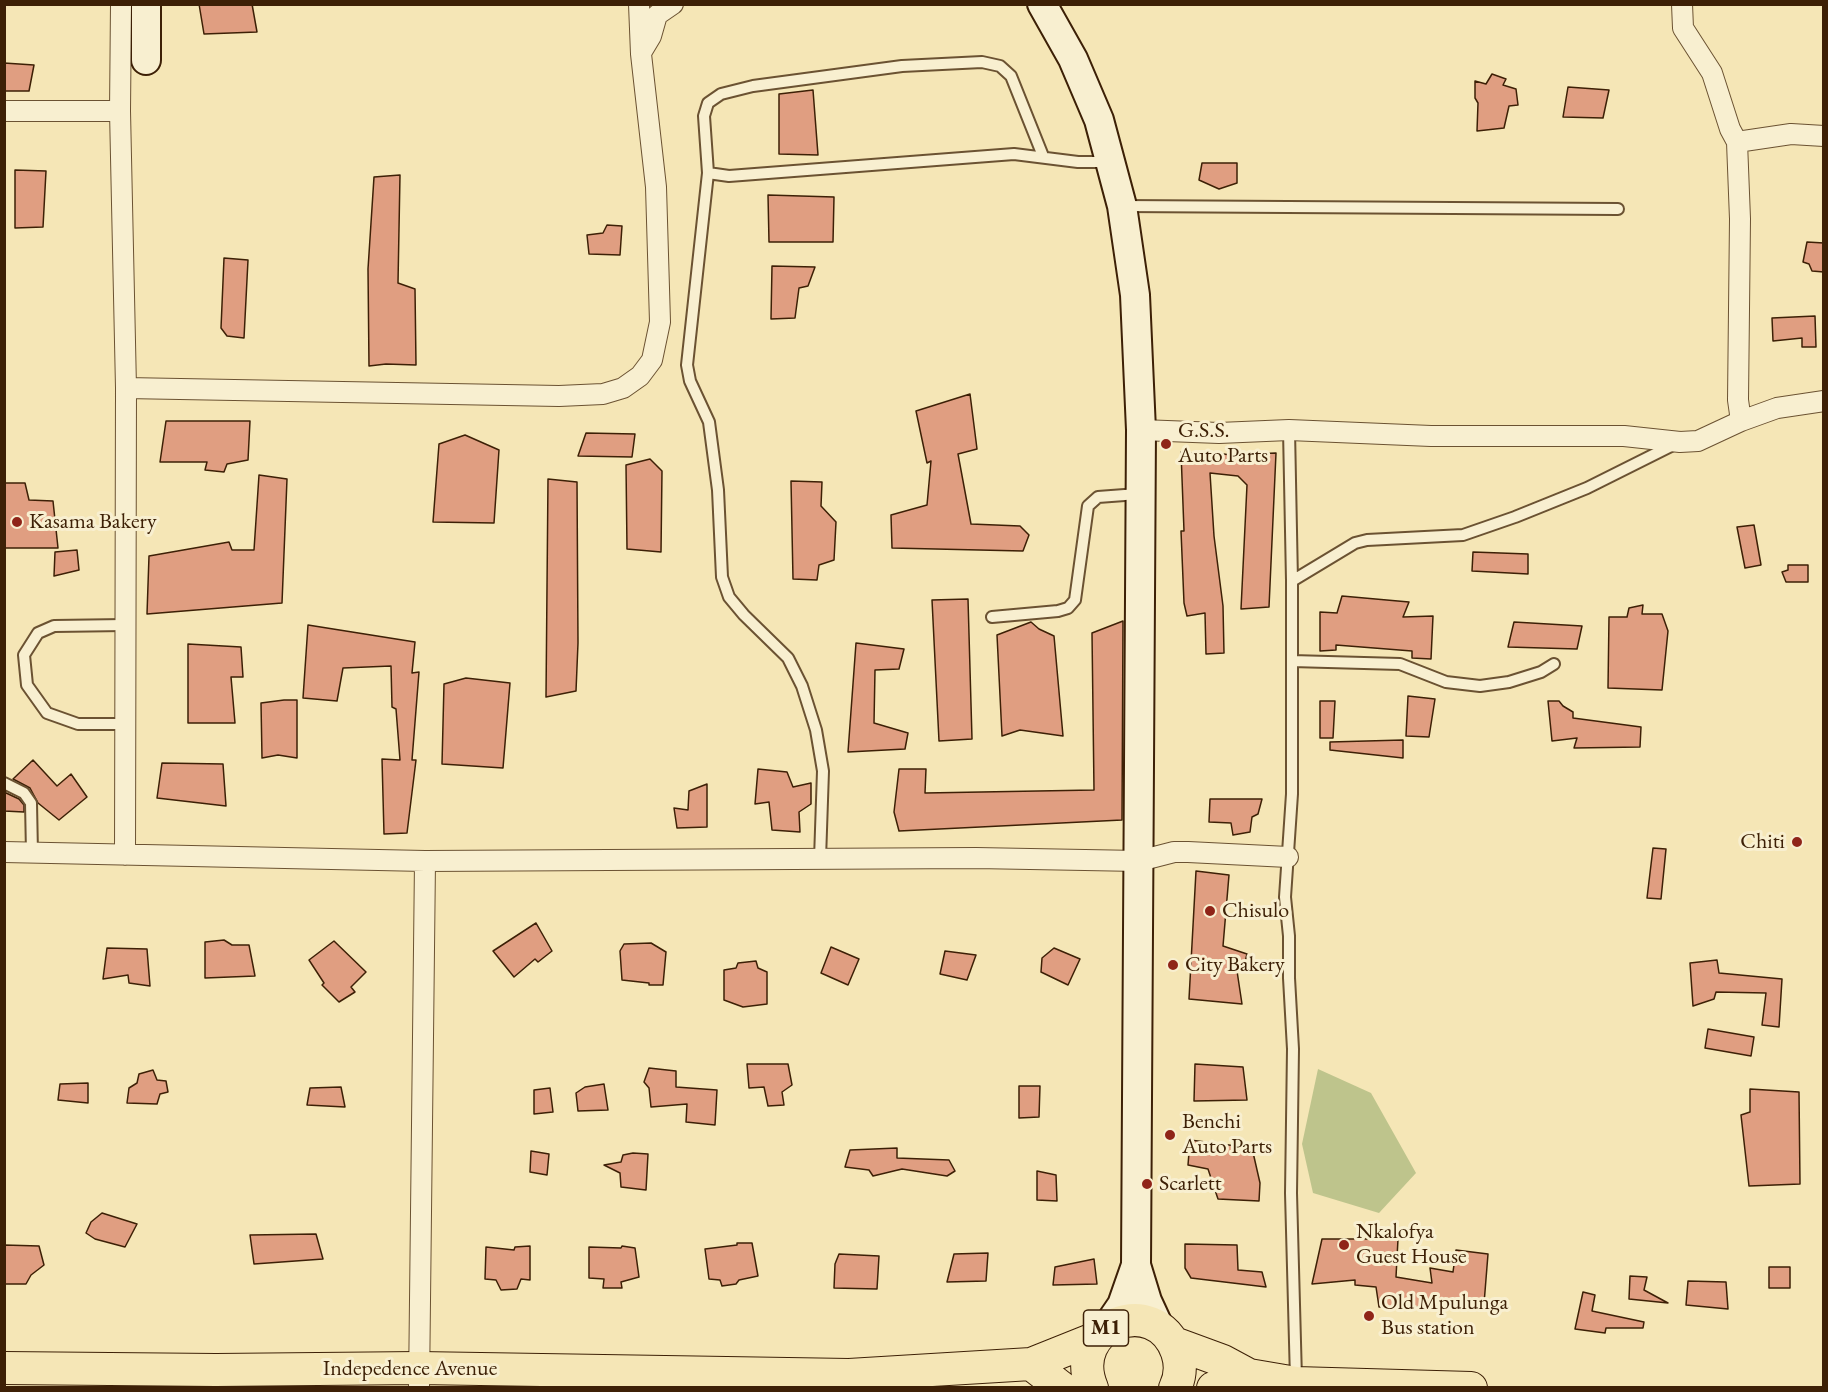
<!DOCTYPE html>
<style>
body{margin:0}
#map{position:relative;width:1828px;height:1392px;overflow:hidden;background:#f5e6b6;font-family:"EB Garamond",serif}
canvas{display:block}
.frame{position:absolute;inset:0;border:6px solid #3d2006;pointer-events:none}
</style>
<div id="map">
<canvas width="1828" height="1392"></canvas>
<div class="frame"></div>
</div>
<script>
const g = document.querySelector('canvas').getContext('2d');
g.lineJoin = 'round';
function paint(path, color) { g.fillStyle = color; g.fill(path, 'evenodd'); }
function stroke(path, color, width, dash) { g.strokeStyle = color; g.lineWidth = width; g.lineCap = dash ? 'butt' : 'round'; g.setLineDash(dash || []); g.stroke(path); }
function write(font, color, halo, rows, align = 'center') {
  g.font = font + ' "EB Garamond",serif'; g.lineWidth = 6; g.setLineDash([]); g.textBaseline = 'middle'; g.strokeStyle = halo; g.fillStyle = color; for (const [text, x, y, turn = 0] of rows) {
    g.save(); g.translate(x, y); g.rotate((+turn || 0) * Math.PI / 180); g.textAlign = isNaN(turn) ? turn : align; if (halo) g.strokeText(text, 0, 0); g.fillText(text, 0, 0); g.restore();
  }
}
paint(new Path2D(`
 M1318,1069L1371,1093L1416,1173L1379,1213L1313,1193L1302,1144Z`), '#bec48c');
const building = new Path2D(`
 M199,4H252L257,32L204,34Z
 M4,63L34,65L29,91H4Z
 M1492,74L1506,79L1503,85L1516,89L1518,105L1509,106L1504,128L1477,131L1478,103L1475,98V81L1486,84Z
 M1568,87L1609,90L1603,118L1563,117Z
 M813,90L818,155L779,154V94Z
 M1202,163H1237V183L1219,189L1199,180Z
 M15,170L46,171L43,227L15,228Z
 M400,175L398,283L415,289L416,365L386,364L369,366L368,269L374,177Z
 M768,195L834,197L833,242H769Z
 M607,225L622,226L620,255L589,254L587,235L603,233Z
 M1807,242L1824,243V272L1812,271L1809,264L1803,262Z
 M224,258L248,260L244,338L227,336L221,328Z
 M772,266L815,267L808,286L799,288L795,318L771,319Z
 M1815,316L1816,347H1802V338L1773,341L1772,318Z
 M970,394L977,449L958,454L971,524L1020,526L1029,535L1023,551L892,548L891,515L927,505L931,461L927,463L916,411Z
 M166,421H250L248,460L227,464L224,472L205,470L207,462H160Z
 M586,433L635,434L632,457L578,456Z
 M465,435L499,450L494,523L433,522L439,444Z
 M1181,452L1216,455V453L1231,455L1276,453L1269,607L1241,609L1247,485L1238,476L1210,473L1214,536L1223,606L1224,653L1206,654L1205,613L1187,616L1184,603L1181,531H1184Z
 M650,459L662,471L661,552L627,549L626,465Z
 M259,475L287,479L282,603L147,614L149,556L229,542L232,550H254Z
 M548,479L577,482L578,643L576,691L546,697Z
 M791,481L822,482L821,506L836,522L834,560L819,565L817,580L793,579Z
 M4,483H25L29,500L53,501L58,548H4Z
 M1754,525L1761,565L1745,568L1737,527Z
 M77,550L79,570L54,576L55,552Z
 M1473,552L1528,554V574L1472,571Z
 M1788,565H1808V582H1786L1782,572L1788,570Z
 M1342,596L1409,602L1403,617L1433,616L1431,659L1412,658V651L1336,645V650L1320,651V612L1337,613Z
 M968,599L972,739L939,741L932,600Z
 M1643,605L1642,614H1662L1668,631L1662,690L1608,688L1609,617H1627L1629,608Z
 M1123,621L1122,820L899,831L894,812L899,769H926L925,793L1094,790L1092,633Z
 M1031,622L1039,629L1054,636L1063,736L1020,730L1002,736L997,635Z
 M1514,622L1582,626L1577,649L1508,647Z
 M308,625L415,642L412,673L419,672L412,760H416L407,833L384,834L382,759L400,760L396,709L392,707L391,666L343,668L337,701L303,698Z
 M856,643L904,649L899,669L875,670L874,723L908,733L905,749L848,752Z
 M188,644L241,647L243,677H231L235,723H188Z
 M466,678L510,683L503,768L442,764L444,684Z
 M1408,696L1435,699L1429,737L1406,736Z
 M284,700H297V758L278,755L262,758L261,703Z
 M1320,701H1335L1333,738H1320Z
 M1548,701H1559L1563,706L1573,712V718L1641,727L1640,747L1574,748L1577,738L1552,741Z
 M1403,740V758L1330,750V742Z
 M33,760L57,786L71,774L87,797L59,820L38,803L30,788L13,779Z
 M162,763L223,764L226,806L157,798Z
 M758,769L787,772L793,787L811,783V804L799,812L800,832L772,830L769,802L755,804Z
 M707,784V827L677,828L674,808L688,810L689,791Z
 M4,792L19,799L24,805V812L4,811Z
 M1210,799H1262L1258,814L1252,817L1250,832L1233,835L1231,823L1209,822Z
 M1653,848L1666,849L1661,899L1647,898Z
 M1196,871L1229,875L1223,946L1247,954L1243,970L1237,971L1242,1004L1189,999Z
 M536,923L552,951L538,962L535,959L514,977L493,951Z
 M224,940L232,945H249L255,976L205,978V942Z
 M334,941L366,972L351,987L355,992L339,1002L322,985L324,983L309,960Z
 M651,943L666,952L663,985H649V983L622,980L620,951L624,944Z
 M831,947L859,959L848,985L821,973Z
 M107,948L147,949L150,986L129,983L128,975L103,979Z
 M1054,948L1080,959L1068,985L1041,972L1042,958Z
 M945,951L976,955L967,980L940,974Z
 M1717,960L1719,973L1782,979L1779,1027L1762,1025L1766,993L1716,992L1714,999L1693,1006L1690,963Z
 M756,961L758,968L767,972V1004L743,1007L724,1000V970L736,968L738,963Z
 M1708,1029L1754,1037L1751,1056L1705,1048Z
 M747,1064H788L792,1085L782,1092L784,1105L768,1106L764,1087L749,1088Z
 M1195,1064L1243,1067L1247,1100L1194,1101Z
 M649,1068L676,1071V1087L717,1090L715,1125L686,1122L687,1104L651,1107L649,1088L644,1082Z
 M153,1070L157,1080L166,1081L168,1092L160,1094L157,1104L127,1103L129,1088L137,1083L139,1074Z
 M88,1083V1103L58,1100L60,1084Z
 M604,1084L608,1110L578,1111L576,1093L585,1087Z
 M1019,1086H1040L1039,1117L1019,1118Z
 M341,1087L345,1107L307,1105L310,1088Z
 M550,1088L553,1112L534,1114V1090Z
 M1750,1089L1799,1092L1800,1184L1749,1186L1741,1115L1750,1112Z
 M1190,1140L1252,1148L1260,1183L1259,1201L1218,1199L1208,1169L1188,1165Z
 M897,1148V1158L949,1160L955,1171L947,1176L902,1169L873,1176L869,1170L845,1167L850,1150Z
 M531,1151L549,1154L547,1175L530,1172Z
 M633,1153L648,1154L646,1190L621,1187L620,1173L604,1165L621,1162L623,1155Z
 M1037,1171L1056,1175L1057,1201L1037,1200Z
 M102,1213L137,1224L125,1247L95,1239L86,1233L91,1222Z
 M316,1234L323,1259L254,1264L250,1235Z
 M1322,1239H1398L1396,1277L1432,1283L1430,1268L1453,1272L1456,1250L1488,1254L1484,1304L1446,1301L1445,1307H1379L1376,1287L1355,1285V1280L1312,1284Z
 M737,1243H752L758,1276L739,1280L736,1284L722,1286L720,1280L709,1279L705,1249L737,1245Z
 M1185,1244L1237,1245L1238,1270L1262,1272L1266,1287L1191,1278L1185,1268Z
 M4,1245L39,1246L44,1265L31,1275L26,1284H4Z
 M530,1246V1280L521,1279L517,1289L501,1290L496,1280L485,1279L486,1247L514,1250L515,1247Z
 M622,1246L635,1248L639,1277L621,1282L622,1288H603L604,1279L589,1278V1247L621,1248Z
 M988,1253L986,1281L947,1282L954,1254Z
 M839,1254L879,1256L877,1289L834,1288L835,1264Z
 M1094,1259L1097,1284L1053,1285L1055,1267Z
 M1769,1267H1790V1288H1769Z
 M1630,1276L1647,1277L1644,1290L1668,1303L1629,1299Z
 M1688,1281L1726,1282L1728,1309L1686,1305Z
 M1583,1292L1595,1295L1592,1311L1644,1322L1643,1328H1606L1605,1333L1575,1329Z`);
paint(building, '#e09e81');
stroke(building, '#3d2006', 1.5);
const lane = new Path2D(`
 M708,173L729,176L1014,154L1078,162H1107
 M1122,206L1618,209
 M1289,430L1292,581V794L1285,897L1289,936V978L1293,1049L1291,1193L1296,1379
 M1292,581L1355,543L1367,540L1463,535L1515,517L1587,488L1673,445
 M992,617L1058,611L1068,608L1075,600L1088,506L1098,497L1138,494
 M1292,661L1400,664L1446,682L1480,686L1509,682L1541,672L1554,664
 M125,724H78L47,713L27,685L24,655L38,633L54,626L125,625
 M4,783L24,793L31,803L32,853
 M820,859L823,771L816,730L802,686L788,658L744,615L729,597L722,577L718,490L709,422L690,381L687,365L708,173L704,116L708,103L721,94L753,86L902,66L982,62L1000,66L1011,76L1043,156`);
const street = new Path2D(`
 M121,4L120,111L126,388L125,855
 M1682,4L1683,28L1712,73L1730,129L1737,142L1740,219L1738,400L1741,421
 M642,51L651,36L657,15L673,4
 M4,111H120
 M1737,142L1791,134L1824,136
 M126,388L559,396L603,394L623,388L640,376L652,360L660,322L656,187L641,54L639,4
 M1141,430L1219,433L1289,430L1431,436H1624L1680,442L1698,441L1741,421L1777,408L1824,401
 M4,852L425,861L976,858L1139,861L1174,852H1188L1288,857
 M419,1388L425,861`);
const secondary = new Path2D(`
 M1042,4L1073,59L1099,120L1122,206L1135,295L1141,430L1136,1265L1147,1301L1159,1327
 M146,60V4
 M1107,1327L1122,1305L1136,1265`);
const primary = new Path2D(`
 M1174,1343L1223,1361L1249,1375L1296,1383L1471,1388
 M1031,1364L1062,1388
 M4,1368L216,1370L419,1368L849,1375L1031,1364L1096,1338
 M1092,1388C1066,1326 1155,1291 1177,1352C1181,1364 1181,1376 1175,1388
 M1213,1388L1249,1375`);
stroke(lane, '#6b5232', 14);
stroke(street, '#6b5232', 22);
stroke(secondary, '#3d2006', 32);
stroke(primary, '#3d2006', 34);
stroke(lane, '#f8efd0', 10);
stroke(street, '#f8efd0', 20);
stroke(secondary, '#f8efd0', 28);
stroke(primary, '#f5e6b6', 32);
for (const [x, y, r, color] of [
 [1166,444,6,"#8f2418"],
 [17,522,6,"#8f2418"],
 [1797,842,6,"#8f2418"],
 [1210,911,6,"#8f2418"],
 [1173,965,6,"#8f2418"],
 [1170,1135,6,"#8f2418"],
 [1147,1184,6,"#8f2418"],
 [1344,1245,6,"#8f2418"],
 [1369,1316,6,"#8f2418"]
]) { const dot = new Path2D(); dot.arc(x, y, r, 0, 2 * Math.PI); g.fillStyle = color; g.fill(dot); stroke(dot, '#f8efd0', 2); }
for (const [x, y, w] of [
 [1106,1328,45]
]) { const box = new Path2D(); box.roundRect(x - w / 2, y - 18, w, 36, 4.5); g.fillStyle = '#f8efd0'; g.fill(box); stroke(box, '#3d2006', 1.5); }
write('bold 21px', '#3d2006', null, [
 ["M1",1106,1328]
]);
write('22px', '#3d2006', '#f8efd0', [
 ["G.S.S.",1178,431],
 ["Auto Parts",1178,456],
 ["Kasama Bakery",29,522],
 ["Chiti",1785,842,"right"],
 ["Chisulo",1222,911],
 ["City Bakery",1185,965],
 ["Benchi",1182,1122],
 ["Auto Parts",1182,1147],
 ["Scarlett",1159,1184],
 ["Nkalofya",1356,1232],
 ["Guest House",1356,1257],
 ["Old Mpulunga",1381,1303],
 ["Bus station",1381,1328]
], 'left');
write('22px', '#3d2006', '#f8efd0', [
 ["Indepedence Avenue",410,1369]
]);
</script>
